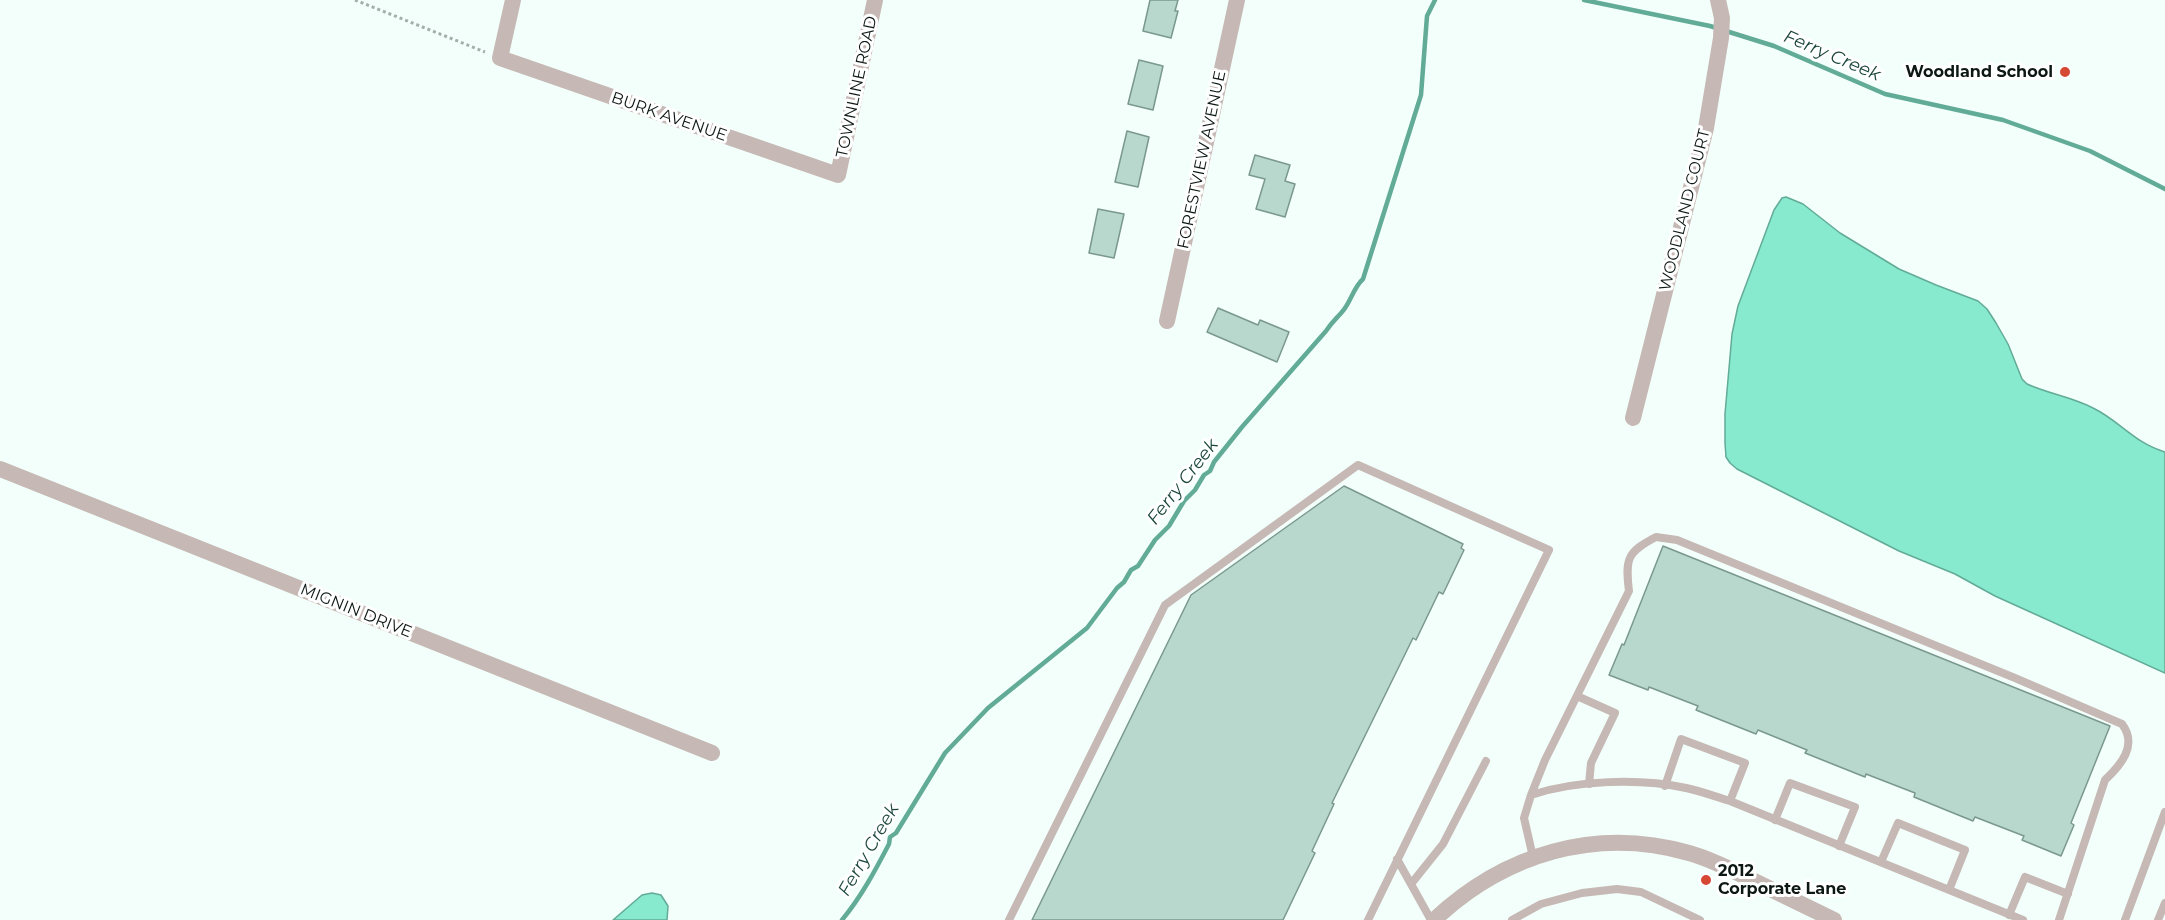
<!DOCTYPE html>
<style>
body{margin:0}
canvas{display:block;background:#f2fffa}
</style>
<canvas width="2165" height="920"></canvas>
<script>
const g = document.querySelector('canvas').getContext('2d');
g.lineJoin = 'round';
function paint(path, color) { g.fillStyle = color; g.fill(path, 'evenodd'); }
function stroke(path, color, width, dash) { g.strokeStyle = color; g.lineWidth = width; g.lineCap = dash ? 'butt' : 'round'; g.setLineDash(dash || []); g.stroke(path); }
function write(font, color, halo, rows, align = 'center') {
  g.font = font + ' Montserrat,sans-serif'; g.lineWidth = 6; g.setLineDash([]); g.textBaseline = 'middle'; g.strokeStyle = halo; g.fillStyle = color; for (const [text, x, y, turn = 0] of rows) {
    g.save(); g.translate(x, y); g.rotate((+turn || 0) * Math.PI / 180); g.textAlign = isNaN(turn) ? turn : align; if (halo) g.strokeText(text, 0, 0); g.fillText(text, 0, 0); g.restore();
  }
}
const water = new Path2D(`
 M1786,197L1803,204L1840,233L1899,269L1936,285L1978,301L1987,309L1996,323L2008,344L2022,379L2027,384C2049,394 2072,397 2093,408C2120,421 2134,443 2165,452V673L1995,596L1955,574L1899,551L1737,469L1730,463L1726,457L1725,443V414L1732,334L1738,306L1774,210L1782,198Z
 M652,893L661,895L668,906L667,920H613L642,895Z`);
paint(water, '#87eacf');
stroke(water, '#62ab97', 1.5);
stroke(new Path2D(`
 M1584,0L1710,26L1774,46L1885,94L2003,120L2090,151L2165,189
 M842,920C861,897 875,871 889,844L890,837L896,833L945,753L988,708L1087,628L1117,588L1124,582L1131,570L1138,566L1155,540L1169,526L1184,501L1195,490L1204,475L1210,471L1214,462L1242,427L1326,331C1332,322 1335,320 1342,312C1351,302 1353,288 1363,279L1421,95L1427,16L1435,0`), '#62ab97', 4.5);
const building = new Path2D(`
 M1150,0H1178L1175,11H1178L1171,38L1143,31Z
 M1139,60L1163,66L1153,110L1128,104Z
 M1127,131L1149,137L1138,187L1115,182Z
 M1255,155L1290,165L1285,181L1295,184L1285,217L1256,209L1265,179L1249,175Z
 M1098,209L1124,214L1114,258L1089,253Z
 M1218,308L1258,325L1260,320L1289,332L1277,362L1207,332Z
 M1344,486L1463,544L1461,548L1464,550L1443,594L1439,592L1416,640L1413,638L1332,803L1334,804L1312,851L1315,853L1283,920H1032L1191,595Z
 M1663,546L2110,726L2071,823L2074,825L2061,856L2022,840L2024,836L1975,817L1973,821L1914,797L1915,793L1866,774L1865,777L1805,753L1807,750L1758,730L1756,734L1696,710L1698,706L1649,687L1648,690L1609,675L1622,644L1624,645Z`);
paint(building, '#b8d8ce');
stroke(building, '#7a988e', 1.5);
stroke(new Path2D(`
 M355,0L485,52`), '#a2afaa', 3, [3, 3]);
stroke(new Path2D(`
 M1577,696L1615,713L1591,763L1589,784
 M1665,786L1681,739L1745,763L1730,801
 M1531,795L1545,760L1629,591C1625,559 1627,552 1656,537L1677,540L2015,678L2122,724C2138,745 2121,765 2105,780L2059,920
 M1775,820L1790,783L1855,807L1839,846
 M1533,857L1524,818L1531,795C1576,780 1640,778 1686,788C1701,791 1716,797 1730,801L2023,920
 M1397,859L1431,920
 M1881,862L1898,823L1965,850L1949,890
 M1411,884L1443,844L1486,761
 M2009,915L2025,877L2068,894
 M1009,920L1165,605L1358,465L1549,550L1368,920
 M1512,920L1541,904L1582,893L1617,889L1641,892L1700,920
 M2125,920L2165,812
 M2158,920L2165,903`), '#c6b8b5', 8);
stroke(new Path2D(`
 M513,0L500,58L838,175L875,0
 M1167,321L1237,0
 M1633,418L1706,128L1721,38L1722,18L1718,0
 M0,469L712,753
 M1434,920C1504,854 1596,826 1689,853C1711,859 1732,870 1752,880C1779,893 1807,907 1834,920`), '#c6b8b5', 16);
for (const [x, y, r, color] of [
 [2065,72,6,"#d54934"],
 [1706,880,6,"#d54934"]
]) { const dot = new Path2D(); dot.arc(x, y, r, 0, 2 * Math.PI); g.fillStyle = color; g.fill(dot); stroke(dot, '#fff', 2); }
write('bold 16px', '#0d1815', '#fff', [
 ["Woodland School",2053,72],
 ["2012",1718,871,"left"],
 ["Corporate Lane",1718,889,"left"]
], 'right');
write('16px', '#0d1815', '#fff', [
 ["TOWNLINE ROAD",857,87,-78],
 ["BURK AVENUE",669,117,19],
 ["FORESTVIEW AVENUE",1202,160,-78],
 ["WOODLAND COURT",1685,210,-76],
 ["MIGNIN DRIVE",356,611,22]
]);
write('italic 18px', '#1b473c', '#fff', [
 ["Ferry Creek",1832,56,23],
 ["Ferry Creek",1183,482,-52],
 ["Ferry Creek",869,850,-60]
]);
</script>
